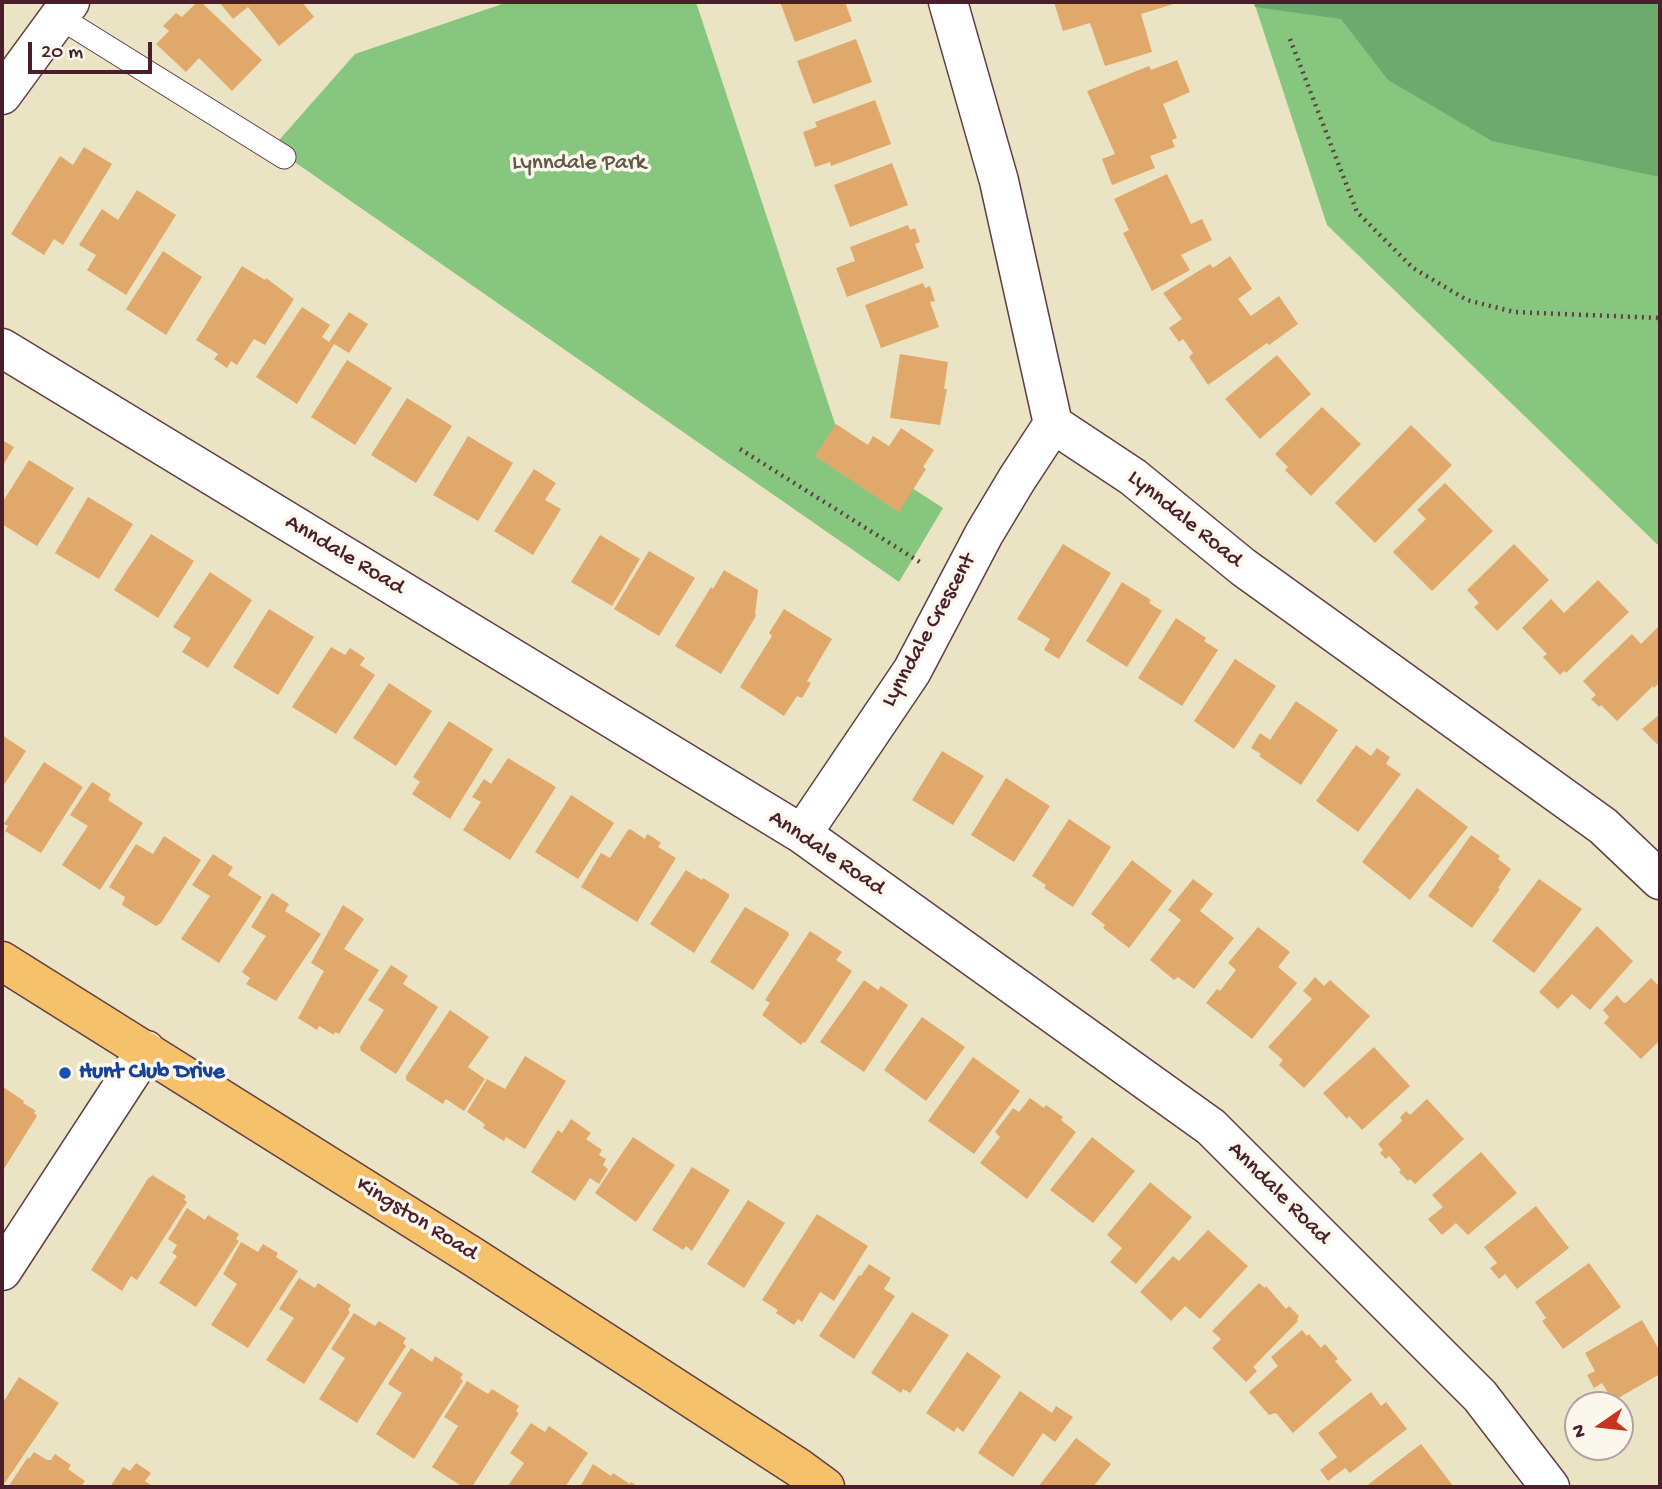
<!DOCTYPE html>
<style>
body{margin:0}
#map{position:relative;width:1662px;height:1489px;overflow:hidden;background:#ebe4c4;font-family:"Gochi Hand",sans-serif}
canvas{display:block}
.frame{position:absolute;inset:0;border:4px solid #4a1f2b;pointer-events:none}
.north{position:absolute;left:1564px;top:1391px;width:70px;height:70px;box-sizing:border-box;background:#fbf7ec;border:2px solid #b4a19f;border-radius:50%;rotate:256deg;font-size:19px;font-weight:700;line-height:28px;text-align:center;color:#4a1f2b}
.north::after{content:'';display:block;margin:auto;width:24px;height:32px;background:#c8321e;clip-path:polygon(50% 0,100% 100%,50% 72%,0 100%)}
.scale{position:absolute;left:28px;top:42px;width:124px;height:32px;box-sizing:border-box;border:4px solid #4a1f2b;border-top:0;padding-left:9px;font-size:21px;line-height:24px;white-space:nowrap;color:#4a1f2b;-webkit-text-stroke:5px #fbf7ec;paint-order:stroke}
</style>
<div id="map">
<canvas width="1662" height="1489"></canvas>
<div class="frame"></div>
<div class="north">N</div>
<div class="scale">20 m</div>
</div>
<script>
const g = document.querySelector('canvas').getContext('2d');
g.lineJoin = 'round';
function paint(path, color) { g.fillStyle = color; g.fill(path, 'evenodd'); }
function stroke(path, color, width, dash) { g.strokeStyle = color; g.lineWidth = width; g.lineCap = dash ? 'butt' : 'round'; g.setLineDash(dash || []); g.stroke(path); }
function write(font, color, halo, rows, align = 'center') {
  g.font = font + ' "Gochi Hand",sans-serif'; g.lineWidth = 7; g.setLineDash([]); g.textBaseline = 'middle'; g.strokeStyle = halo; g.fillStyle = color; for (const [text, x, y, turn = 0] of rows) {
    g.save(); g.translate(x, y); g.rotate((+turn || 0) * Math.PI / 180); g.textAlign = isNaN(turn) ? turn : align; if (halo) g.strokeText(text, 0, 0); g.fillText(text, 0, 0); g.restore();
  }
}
paint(new Path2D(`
 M508,2H696L841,442L943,508L899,582L273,147L355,54Z
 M1254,2H1660V547L1327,225Z`), '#86c67e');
paint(new Path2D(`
 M1254,2H1660V177L1492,141L1388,80L1341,19L1255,7Z`), '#6cab6d');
paint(new Path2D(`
 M197,2H201L262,60L232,91L199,58L186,72L156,44L169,31L163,26L176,13L182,17Z
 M219,2H302L314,17L279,46L248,7L233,19Z
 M780,2H845L852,21L795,42Z
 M1054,2H1180L1141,14L1152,52L1105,66L1090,23L1063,31Z
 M856,39L872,82L813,104L797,61Z
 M1177,60L1190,92L1163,104L1177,138L1172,140L1175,147L1150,156L1155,168L1112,185L1102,159L1115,154L1087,91L1149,66L1151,70Z
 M875,100L891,144L831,166L830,162L815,167L803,132L817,127L815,122Z
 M84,147L112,164L63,245L54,239L44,255L11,234L60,156L73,165Z
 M892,163L908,205L850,227L834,185Z
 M1167,174L1191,224L1202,219L1212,240L1181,255L1190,270L1152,291L1123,233L1129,230L1114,199Z
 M137,190L176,215L126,295L87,270L96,255L79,245L102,209L118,220Z
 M908,225L910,230L915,228L920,242L915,244L924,268L847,297L836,268L855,261L850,247Z
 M163,251L202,277L166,335L126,309Z
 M1230,256L1252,289L1238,299L1251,316L1279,296L1298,324L1269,345L1267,343L1208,385L1189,357L1193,353L1183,339L1179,342L1169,328L1182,319L1163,293L1210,264L1213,268Z
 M242,266L265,280L266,278L294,299L265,345L254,339L237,365L231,361L227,368L214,359L218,354L196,340Z
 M923,283L925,288L930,286L935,301L930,302L939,327L881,348L865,305Z
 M302,307L330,325L322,337L329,342L349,312L368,324L349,353L334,344L297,404L256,377Z
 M900,354L948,362L944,389H947L940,425L890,418Z
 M1277,355L1311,394L1260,439L1225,399Z
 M347,360L392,388L355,445L311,417Z
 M407,398L452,426L416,483L371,455Z
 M1322,407L1361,444L1311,496L1285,470L1288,467L1275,454Z
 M836,424L868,445L873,436L889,446L901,428L934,450L923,467L926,469L899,512L815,456Z
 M1411,425L1452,465L1375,543L1335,503Z
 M468,436L513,463L478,521L433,495Z
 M2,440L14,447L2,467Z
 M29,460L74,488L37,546L2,524V503Z
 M534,469L556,483L545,500L561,509L533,555L494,531Z
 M1445,483L1493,531L1432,591L1393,552L1426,519L1417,510Z
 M88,497L133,524L99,579L55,553Z
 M151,534L194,561L158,618L114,590Z
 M600,535L640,559L612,606L571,582Z
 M1063,544L1111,573L1059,659L1044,650L1050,639L1017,619Z
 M1514,544L1549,580L1497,631L1474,607L1479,603L1467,590Z
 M649,551L695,578L659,636L614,609Z
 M724,570L758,590L755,614L756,616L721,674L675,646L711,587L713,589Z
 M210,572L252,600L208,668L182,652L191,638L173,627Z
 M1598,580L1629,612L1566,673L1564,671L1560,675L1543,657L1547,654L1522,628L1551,599L1564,613Z
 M1122,582L1151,600L1149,603L1162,611L1127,667L1086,641Z
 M269,609L314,637L278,695L233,667Z
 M784,609L832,639L807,681L811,683L802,698L797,696L784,716L740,687L772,636L769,633Z
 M1176,618L1206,638L1204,641L1218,650L1182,706L1138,678Z
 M1660,625V682L1654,688L1653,686L1617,721L1601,705L1599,707L1591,699L1596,695L1583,681L1632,634L1641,644Z
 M331,647L345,655L350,648L365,658L360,665L375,675L336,734L292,707Z
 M1235,659L1276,686L1234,749L1194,721Z
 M389,683L432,711L396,766L353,738Z
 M1296,701L1338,730L1301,785L1259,756L1261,754L1251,748L1260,733L1270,740Z
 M1660,714V747L1642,729Z
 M449,721L493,749L450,819L412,794L420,782L413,777Z
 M2,735L26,751L2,788Z
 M1356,745L1371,756L1377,748L1390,757L1386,764L1401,774L1358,832L1316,801Z
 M942,751L984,776L953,825L912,800Z
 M508,758L556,787L510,860L463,830L481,802L472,797L484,779L491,784Z
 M44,762L83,787L41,853L5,831L8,826L4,824Z
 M1006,778L1050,806L1014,862L971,835Z
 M92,782L111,794L108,800L143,823L100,890L62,865L88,826L70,815Z
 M1417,788L1468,827L1410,900L1362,862Z
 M571,795L614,823L578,879L535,852Z
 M1069,819L1111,847L1073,907L1044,888L1046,885L1032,876Z
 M630,829L645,839L647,834L654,838L661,843L658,847L676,858L637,922L581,887L601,853L610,858L628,830Z
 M1471,835L1500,856L1498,859L1511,869L1498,888L1500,889L1472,928L1428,896Z
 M164,836L201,860L161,923L156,926L122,905L125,897L109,887L136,844L153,854Z
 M213,854L233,867L228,875L262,897L219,963L181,939L210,896L192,885Z
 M1132,860L1172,891L1129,948L1103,928L1105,925L1091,914Z
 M686,870L702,880L703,878L729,894V897L694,953L650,924Z
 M1193,879L1213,894L1200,911L1234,938L1194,989L1178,977L1174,980L1150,960L1181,920L1168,910Z
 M1539,879L1582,909L1534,973L1492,941Z
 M272,893L289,904L285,911L321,934L276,1001L246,984L250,978L242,972L266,936L251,927Z
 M343,905L364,919L344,949L379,970L339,1034L335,1032L334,1035L319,1026L317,1030L298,1018L324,971L311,963Z
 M745,907L788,932L789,935L753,990L710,962Z
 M1597,926L1633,961L1590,1010L1572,994L1558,1009L1539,992Z
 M1258,927L1290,952L1278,967L1297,983L1252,1039L1206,1003L1217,989L1220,991L1236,970L1228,963Z
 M810,931L842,952L836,960L852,971L805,1043L803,1042L801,1045L762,1015L770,1003L765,1000Z
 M391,965L408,976L403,984L438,1007L396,1074L361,1051L360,1047L384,1010L368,1000Z
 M1315,977L1324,986L1330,980L1370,1016L1304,1088L1279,1065L1283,1060L1268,1047L1312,999L1303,991Z
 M1651,978L1660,987V1040L1641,1059L1604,1023L1609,1017L1603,1010L1617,995L1624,1003L1627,1002Z
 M864,980L878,990L881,986L908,1005L864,1072L820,1042Z
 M450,1010L489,1037L468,1067L485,1079L464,1111L446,1099L443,1104L406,1080V1076Z
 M922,1017L965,1047L926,1101L884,1070Z
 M1374,1047L1410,1086L1362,1130L1349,1116L1347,1119L1323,1093Z
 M525,1056L566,1081L525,1149L506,1137L504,1141L483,1128L485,1125L482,1122L467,1112L487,1079L505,1089Z
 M973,1057L1020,1091L974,1154L928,1121Z
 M3,1087L24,1101L23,1103L36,1111L34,1113L37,1116L2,1172Z
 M1030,1098L1044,1108L1046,1105L1063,1117L1061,1120L1076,1132L1027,1199L980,1163L1000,1137L995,1132L1013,1108L1019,1112Z
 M1427,1099L1464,1139L1415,1184L1410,1179L1408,1181L1399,1172L1401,1170L1389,1156L1386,1159L1380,1153L1383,1150L1378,1144L1402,1121L1400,1117L1406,1111L1410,1115Z
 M571,1119L591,1133L586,1139L602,1150L599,1155L606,1159L603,1165L608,1169L599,1184L590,1178L575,1201L531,1172L558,1130L562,1133Z
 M633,1137L675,1165L636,1222L595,1193Z
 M1092,1137L1135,1171L1093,1223L1050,1190Z
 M1481,1152L1517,1193L1468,1235L1456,1223L1442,1235L1428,1219L1443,1207L1432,1195Z
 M692,1167L730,1190L692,1251L686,1246L683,1250L652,1230Z
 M152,1175L186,1196L184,1200L187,1202L137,1280L131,1276L122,1291L91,1270L149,1177L150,1178Z
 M1150,1182L1192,1217L1136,1284L1110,1262L1122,1248L1107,1235Z
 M748,1200L785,1223L744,1288L707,1264Z
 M1536,1206L1569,1248L1517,1289L1505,1274L1499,1279L1490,1268L1497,1263L1484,1247Z
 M187,1208L205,1220L208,1215L239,1234L236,1239L239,1241L196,1307L159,1283L177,1256L172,1253L177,1245L168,1239Z
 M817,1214L868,1246L834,1301L820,1292L802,1322L798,1319L794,1325L776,1313L778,1310L762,1300Z
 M1208,1230L1248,1266L1200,1319L1185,1306L1171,1321L1140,1292L1173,1256L1179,1261Z
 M241,1242L258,1252L263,1244L278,1253L276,1257L298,1271L248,1348L211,1325L237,1284L223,1274Z
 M1589,1263L1621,1307L1563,1349L1542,1321L1546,1318L1535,1302Z
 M869,1264L891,1278L884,1289L895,1296L854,1359L819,1336L859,1275L861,1276Z
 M299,1278L315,1288L318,1283L351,1305L348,1310L350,1312L304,1384L266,1360L294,1318L279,1309Z
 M1259,1283L1265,1288L1266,1286L1286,1309L1289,1306L1299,1316L1297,1319L1298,1321L1253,1367L1257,1371L1246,1382L1212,1348L1221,1339L1212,1331Z
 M912,1312L949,1335L910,1393L903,1389L901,1393L871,1373Z
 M354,1313L375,1326L379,1321L406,1338L403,1343L406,1346L357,1423L319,1399L345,1358L331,1349Z
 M1642,1320L1660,1351V1374L1613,1401L1602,1383L1594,1388L1587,1375L1595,1371L1585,1353Z
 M1302,1330L1307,1336L1309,1334L1321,1348L1325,1344L1338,1359L1335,1361L1352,1380L1293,1433L1276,1413L1269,1415L1249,1392L1278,1366L1271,1357Z
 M411,1348L432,1362L435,1356L463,1374L460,1378L463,1381L414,1459L376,1434L402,1393L388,1384Z
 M967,1352L1001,1376L963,1432L957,1427L954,1432L926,1413Z
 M19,1377L59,1403L2,1487V1404Z
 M467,1381L488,1394L492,1389L519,1406L516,1411L519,1413L472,1487H463L432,1467L458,1426L444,1417Z
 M1020,1391L1052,1413L1056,1406L1073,1417L1055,1442L1043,1433L1013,1477L978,1453Z
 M1371,1392L1381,1406L1386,1402L1407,1429L1350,1473L1345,1468L1328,1481L1320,1470L1337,1457L1318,1433Z
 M531,1423L545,1432L549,1426L588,1453L565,1487H507L524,1463L510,1453Z
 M1076,1438L1111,1464L1093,1487H1038Z
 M1421,1444L1454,1487H1365L1413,1450Z
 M34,1452L47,1460H51L55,1454L71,1465L68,1469L85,1481L81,1487H8L28,1457L29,1459Z
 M136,1463L151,1473L145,1481L154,1487H110L123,1467L130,1471Z
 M593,1464L611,1476L613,1473L630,1484L631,1482L639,1487H580Z`), '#e0a96b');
const lane = new Path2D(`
 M59,17L284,157`);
const street = new Path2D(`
 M948,2L999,181L1053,424L1133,477L1243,567L1603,826L1660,880
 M2,95L70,2
 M2,348L802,834L1211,1127L1480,1396L1550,1487
 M802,834L912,671L984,534L1017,479L1053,424
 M2,1271L146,1050`);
const primary = new Path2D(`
 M2,961L475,1258L799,1468L825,1487`);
stroke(lane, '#623d42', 25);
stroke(street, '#623d42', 41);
stroke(primary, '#623d42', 41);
stroke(new Path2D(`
 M1290,39L1357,212L1413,268L1467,300L1514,312L1660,318
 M740,449L923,564`), '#623d42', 4.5, [2, 5]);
stroke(lane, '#fff', 23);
stroke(street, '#fff', 38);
stroke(primary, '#f6c16b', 38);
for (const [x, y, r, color] of [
 [65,1073,7,"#1a4fb4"]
]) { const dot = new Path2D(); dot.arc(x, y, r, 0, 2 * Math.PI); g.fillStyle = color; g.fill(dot); stroke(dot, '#fbf7ec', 2.5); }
write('23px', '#5f5948', '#fbf7ec', [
 ["Lynndale Park",579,164]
]);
write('23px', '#4a1f2b', '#fbf7ec', [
 ["Lynndale Road",1184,520,39],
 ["Anndale Road",344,556,31],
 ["Lynndale Crescent",930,631,-61],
 ["Anndale Road",826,854,34],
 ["Anndale Road",1278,1194,45],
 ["Kingston Road",416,1220,32]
]);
write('bold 23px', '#164399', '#fbf7ec', [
 ["Hunt Club Drive",79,1073]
], 'left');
</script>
